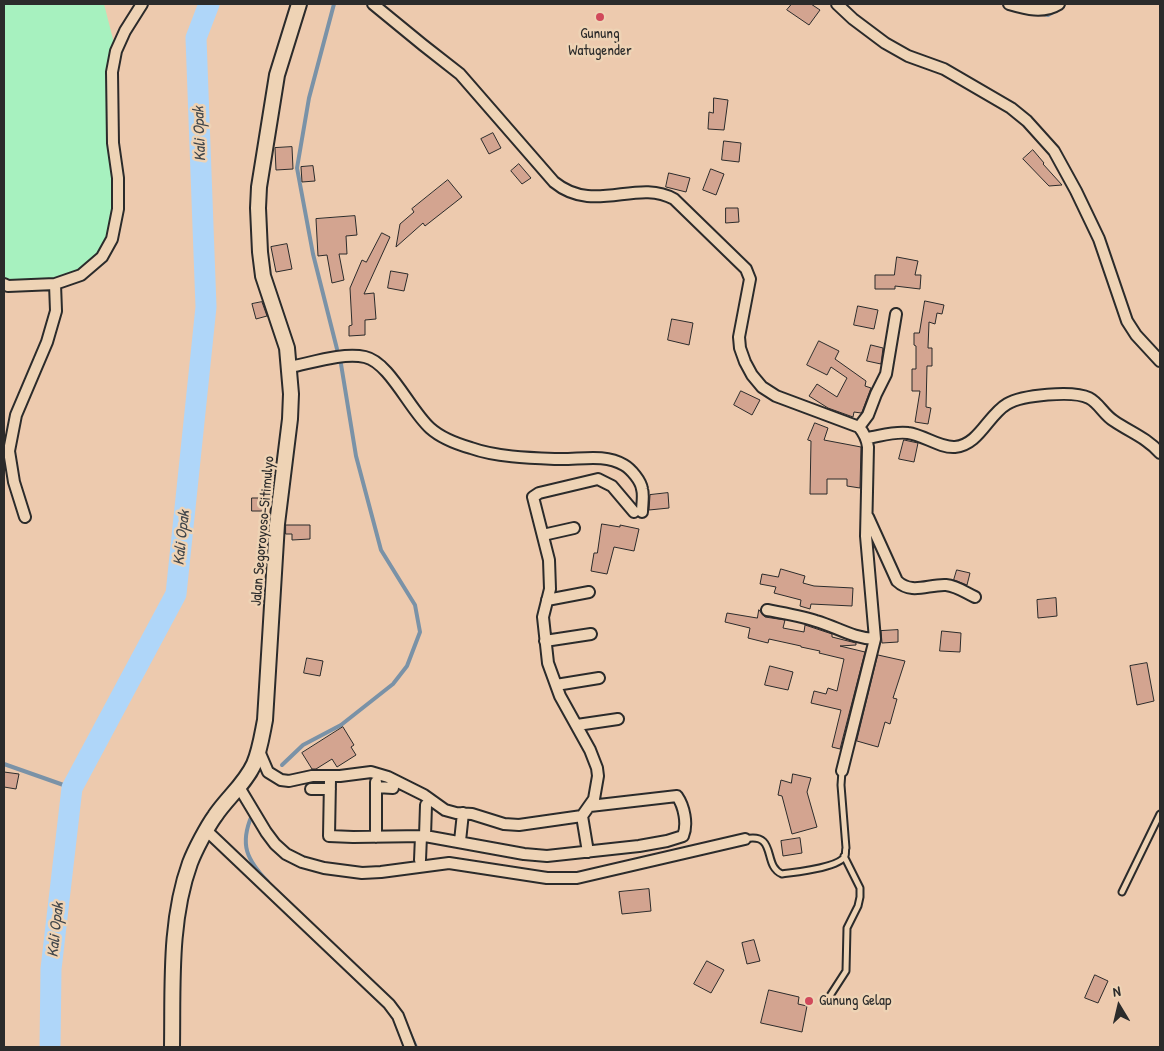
<!DOCTYPE html>
<style>
body{margin:0}
#map{position:relative;width:1164px;height:1051px;overflow:hidden;background:#edcaae;font-family:"Patrick Hand",sans-serif}
canvas{display:block}
.frame{position:absolute;inset:0;border:5px solid #2b2b2b;pointer-events:none}
.north{position:absolute;left:1094px;top:981px;width:50px;height:50px;-webkit-text-stroke:4px #eed3b5;paint-order:stroke;rotate:351deg;font-size:14px;font-weight:700;line-height:20px;text-align:center;color:#2b2b2b}
.north::after{content:'';display:block;margin:auto;width:18px;height:22px;background:#2b2b2b;clip-path:polygon(50% 0,100% 100%,50% 72%,0 100%)}
</style>
<div id="map">
<canvas width="1164" height="1051"></canvas>
<div class="frame"></div>
<div class="north">N</div>
</div>
<script>
const g = document.querySelector('canvas').getContext('2d');
g.lineJoin = 'round';
function paint(path, color) { g.fillStyle = color; g.fill(path, 'evenodd'); }
function stroke(path, color, width, dash) { g.strokeStyle = color; g.lineWidth = width; g.lineCap = dash ? 'butt' : 'round'; g.setLineDash(dash || []); g.stroke(path); }
function write(font, color, halo, rows, align = 'center') {
  g.font = font + ' "Patrick Hand",sans-serif'; g.lineWidth = 5; g.setLineDash([]); g.textBaseline = 'middle'; g.strokeStyle = halo; g.fillStyle = color; for (const [text, x, y, turn = 0] of rows) {
    g.save(); g.translate(x, y); g.rotate((+turn || 0) * Math.PI / 180); g.textAlign = isNaN(turn) ? turn : align; if (halo) g.strokeText(text, 0, 0); g.fillText(text, 0, 0); g.restore();
  }
}
paint(new Path2D(`
 M4,4H104L116,51L117,178L111,238L81,275L55,284L4,283Z`), '#a7f1bf');
stroke(new Path2D(`
 M334,4L309,98L297,168L313,254L337,349
 M1041,13L1048,15L1055,11
 M4,764L72,788
 M282,765L303,745L341,725L393,684L407,666L420,632L415,605L381,550L356,456L341,364
 M252,815C239,845 247,860 268,882
 M406,1025L416,1047`), '#7a92a7', 4);
stroke(new Path2D(`
 M50,1047L51,969L72,788L176,594L206,307L196,38L209,4`), '#afd6f9', 21);
const building = new Path2D(`
 M792,4H811L820,10L809,25L787,10Z
 M714,98L728,100L724,130L708,129L709,112L713,113Z
 M493,133L501,148L489,154L481,139Z
 M724,141L741,143L739,162L722,160Z
 M292,147L293,169L276,170L275,148Z
 M1033,150L1044,163L1043,164L1062,185L1049,186L1023,159Z
 M519,164L531,178L522,184L511,171Z
 M313,166L315,181L302,182L301,167Z
 M711,169L724,174L716,195L703,190Z
 M669,173L690,178L686,192L666,187Z
 M448,180L462,197L425,226L423,223L396,247L400,224L414,212L412,209Z
 M726,208H738L739,222L726,223Z
 M355,216L357,235L346,236L347,254H339L344,280L332,283L327,255L318,256L316,219Z
 M382,233L390,237L364,294L374,293L376,319L365,320V335L349,336V326L352,325L350,288L362,260L366,262Z
 M287,244L292,269L276,272L271,247Z
 M897,257L918,261L915,275H921L920,289L895,286V289H875V275H894Z
 M391,271L408,274L404,291L388,288Z
 M925,301L944,305L942,314L937,313L935,324L929,322L928,348H932V366H927L926,407L931,408L928,424L915,422L920,391H912V369H916V346L914,345V333H919Z
 M262,302L267,316L256,319L252,304Z
 M858,306L878,310L874,329L854,325Z
 M672,319L693,323L689,345L668,340Z
 M819,341L839,351L835,359L866,381L865,386L871,388L862,412L861,413L854,412L853,417L828,408L809,396L817,384L837,397L847,378L831,367L827,375L807,365Z
 M871,345L883,348L881,364L867,361Z
 M741,391L760,400L752,415L734,405Z
 M815,423L828,428L824,440L861,447L860,488L847,486V479H827V494H810L811,441L808,440Z
 M904,440L918,443L914,462L899,459Z
 M668,493L669,508L649,510L650,495Z
 M252,498H267V511H252Z
 M602,524L620,527V525L639,529L634,551L614,547L607,574L591,571L594,553H597Z
 M286,525H310V539L292,540V534H286Z
 M781,569L805,576L803,583L814,586L853,588L852,606L811,604L810,609L800,606L801,600L774,593L776,587L760,584L762,574L778,577Z
 M957,570L970,573L967,585L954,580Z
 M1056,598L1057,616L1038,618L1037,600Z
 M759,610L765,617L785,620L783,628L804,632L805,625L832,634V637L856,643V645L840,646L865,652L840,749L832,747L841,710L811,703L814,691L826,694L828,688L837,691L844,659L819,653L820,651L801,647V646L769,639L768,643L748,638L750,628L725,622L727,613L757,618Z
 M898,630V642L882,643L881,631Z
 M942,631L961,633L960,652L940,651Z
 M878,655L905,661L893,698L897,699L890,724L885,722L878,747L857,741Z
 M307,658L323,661L320,676L304,673Z
 M1147,663L1154,701L1137,705L1130,666Z
 M770,666L793,672L788,690L765,685Z
 M343,727L354,745L351,747L356,755L337,767L332,759L316,769H312L302,753Z
 M4,772L19,774L16,789L4,787Z
 M793,774L811,778L807,792L817,827L792,834L782,796L778,795L781,780L791,783Z
 M800,838L802,853L783,856L781,841Z
 M649,889L651,911L622,914L619,892Z
 M754,940L760,961L747,964L742,943Z
 M707,961L724,970L711,993L694,984Z
 M1095,975L1108,981L1098,1003L1085,998Z
 M769,990L799,997L798,1004L807,1006L802,1032L761,1023Z`);
paint(building, '#d3a490');
stroke(building, '#2b2b2b', 1);
const lane = new Path2D(`
 M745,839C778,832 762,866 782,874C795,872 839,868 845,856C846,853 845,850 846,848L841,785L842,771
 M1122,892L1160,814
 M826,1002L846,971L847,928L858,906L860,897V888L844,856`);
const street = new Path2D(`
 M373,4L423,45L460,74L554,182C594,215 637,178 674,199L746,269L750,279L739,337L740,348L745,362L752,375L762,387L776,396L859,427C864,433 867,438 868,447L866,536L875,639L842,771
 M837,4L853,19L885,43L908,56L944,69L1011,108L1027,121L1054,151L1076,191L1099,239L1127,321L1136,335L1160,361
 M1009,4C1026,9 1043,14 1059,4
 M4,284L8,286L55,284L81,275L102,257L112,239L118,209V178L113,143L112,72L116,51L125,31L142,4
 M290,367C311,363 343,352 365,357C389,362 410,410 430,428C441,438 457,444 471,448C496,457 530,458 557,459C579,460 604,453 624,465C631,469 641,481 642,489C644,495 642,505 642,512
 M859,427L868,415L876,394L886,374L896,314
 M867,438C880,436 895,431 908,433C924,435 939,448 955,447C979,445 988,415 1007,404C1022,395 1073,390 1089,398C1099,403 1104,415 1114,421C1130,432 1147,438 1160,453
 M25,517L14,482L9,451L16,415L47,342L56,311L55,284
 M868,517L897,581C912,595 928,584 946,585C957,586 966,593 975,597
 M543,535L574,528
 M547,600L589,592
 M767,610C783,613 800,616 816,621C837,627 852,638 875,639
 M545,641L591,634
 M556,685L599,678
 M577,725L618,719
 M259,751L268,772L281,780L289,781L312,776H340L371,772L388,777L424,795L445,810L456,813L472,814L504,824L519,825L582,816L594,799L598,776L597,768L590,750L560,696L548,663L543,617L550,589L549,560L533,497L539,493L598,479L612,486L634,512
 M330,780L329,836L353,837L425,836L524,854L547,856L639,846L667,841L683,836C688,824 684,806 677,796L590,806
 M239,787L266,832L275,844L286,854L302,862L324,868L362,873L381,872L449,863L547,878H577L745,839
 M376,787L393,788
 M311,789H330
 M582,816L588,852
 M207,831L389,1004L398,1016L410,1047
 M425,836L426,805
 M376,837V782
 M460,841L463,813
 M420,860L421,836`);
const secondary = new Path2D(`
 M172,1047C173,986 169,921 190,863C195,850 207,827 215,816C227,798 245,784 254,764C260,750 262,735 265,720L277,524L290,419L291,394L287,348L263,276L260,252L258,208L259,187L277,75L299,4`);
stroke(lane, '#2b2b2b', 9);
stroke(street, '#2b2b2b', 14);
stroke(secondary, '#2b2b2b', 18);
stroke(lane, '#eed3b5', 5);
stroke(street, '#eed3b5', 10);
stroke(secondary, '#eed3b5', 14);
for (const [x, y, r, color] of [
 [600,17,5,"#d1495b"],
 [809,1001,5,"#d1495b"]
]) { const dot = new Path2D(); dot.arc(x, y, r, 0, 2 * Math.PI); g.fillStyle = color; g.fill(dot); stroke(dot, '#eed3b5', 2); }
write('15px', '#2b2b2b', '#eed3b5', [
 ["Gunung",600,34],
 ["Watugender",600,51],
 ["Gunung Gelap",819,1001,"left"]
]);
write('15px', '#2b2b2b', '#eed3b5', [
 ["Jalan Segoroyoso-Sitimulyo",263,531,-85]
]);
write('italic 16px', '#3f454a', '#eed3b5', [
 ["Kali Opak",200,134,-92],
 ["Kali Opak",182,538,-84],
 ["Kali Opak",56,930,-84]
]);
</script>
